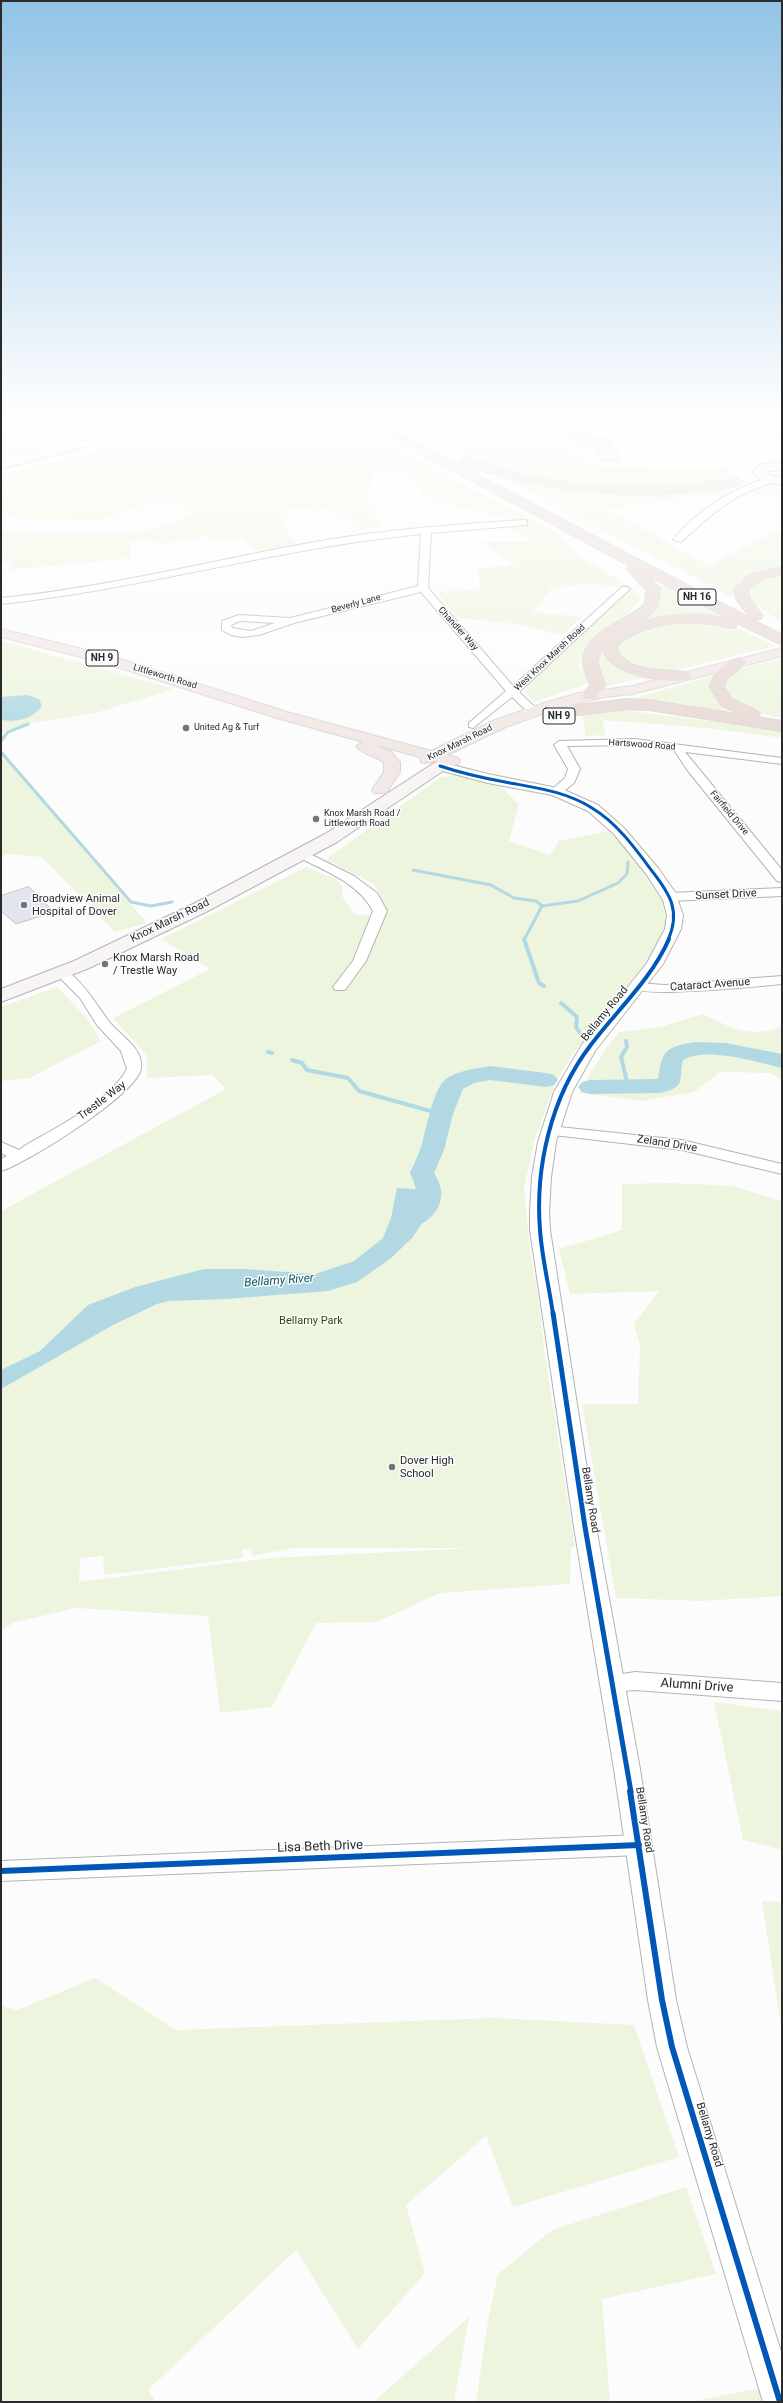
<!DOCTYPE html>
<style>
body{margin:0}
#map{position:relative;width:783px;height:2403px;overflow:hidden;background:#fcfcfd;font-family:Roboto,sans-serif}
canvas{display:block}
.frame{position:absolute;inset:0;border:2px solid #2a2a2b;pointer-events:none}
</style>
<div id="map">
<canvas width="783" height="2403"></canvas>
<div class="frame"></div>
</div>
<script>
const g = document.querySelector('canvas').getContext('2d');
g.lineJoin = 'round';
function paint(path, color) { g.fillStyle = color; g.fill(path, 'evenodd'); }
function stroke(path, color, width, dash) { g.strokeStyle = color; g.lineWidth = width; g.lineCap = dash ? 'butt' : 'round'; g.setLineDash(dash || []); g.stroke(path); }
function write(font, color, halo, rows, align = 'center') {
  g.font = font + ' Roboto,sans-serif'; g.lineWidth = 3; g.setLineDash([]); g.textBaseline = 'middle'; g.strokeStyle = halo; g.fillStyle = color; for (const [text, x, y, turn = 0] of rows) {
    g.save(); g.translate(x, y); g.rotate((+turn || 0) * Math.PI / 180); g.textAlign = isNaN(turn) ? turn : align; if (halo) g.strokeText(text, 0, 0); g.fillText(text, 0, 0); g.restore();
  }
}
paint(new Path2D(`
 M129,418H184L1,463V435L19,438Z
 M223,418L347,419L478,492L557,533L577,556L628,585L642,597L623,619L603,631L586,650L579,666L590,683L534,702L524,691L549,662L628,592L626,587L584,584L551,589L533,612L582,617L563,635L517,624L456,618L437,592L481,589L477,568L514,565L482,542H527L530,539L508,527L518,521L450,505L422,493L401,469L371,475L368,505L385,527L359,529L336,511L319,505L288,510L286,531L299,546L257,552L242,539L210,540L208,536L164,544L151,540L131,542V558L9,570L12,564L1,560V530C56,532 142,544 190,515L192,508L186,504L177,502H157L134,507L99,521L1,517V475Z
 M390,418H585L547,426V431L589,466L705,469L729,467L739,479L668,489L558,485L477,463Z
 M762,418H782V441L775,448L757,449L734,441Z
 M500,476L549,486L592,491L735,484L737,486L730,488L733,492L725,497L704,494L606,509L709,565L782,529V568C766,570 736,573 734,594L729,596Z
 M765,483H782V501L765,496L737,497Z
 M782,572V622L752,603L745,590L753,580Z
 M664,586L724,618C716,621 700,615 691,615C670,613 613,625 605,647C605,665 631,671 646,674V677L604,687C559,626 665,635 657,587Z
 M663,620L731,625L776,646L672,671L660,672L625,664L614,646L616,643Z
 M1,641L174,689L95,713L37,722L5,731L1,747Z
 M782,659V718C759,714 740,708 724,691L723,680L738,669Z
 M719,674L714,686L753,716L762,718L632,702L635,698Z
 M623,710L782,730V738L706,728L603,720L605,735L586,736L582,714Z
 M1,750L147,923L115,932L42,857L8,854L1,857Z
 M455,775L501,787L519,804L509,841L550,855L559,841L610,831L650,877L663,900L666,925L655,951L571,1056L555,1084L535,1139L524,1188L530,1251L538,1297L545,1356L575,1547H571L570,1584L440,1593L377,1622L316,1623L272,1707L220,1713L208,1616L75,1608L13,1623L1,1631V1211L226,1089L213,1075L147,1078V1056L113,1018L210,969L161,939L306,867L336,879L343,887L342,896L354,914L371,915L370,918L388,912L374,884L326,859L441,777ZM294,1548H474L271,1558L79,1582L80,1558L103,1556L104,1575L243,1558L242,1549H251L252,1556Z
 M57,987L87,1018L101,1041L30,1078L1,1081V1007Z
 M703,1014C731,1028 750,1039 782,1026V1080L770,1073L720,1072L694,1092L642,1101L579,1093L605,1050L619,1032L660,1027Z
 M672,1183L732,1186L782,1201V1596L701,1601L616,1598L582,1404H638L640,1345L634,1324L659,1291L570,1294L559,1249L622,1230V1184Z
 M714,1702L782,1711V1850L743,1840Z
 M762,1901L782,1902V2033Z
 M95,1978L176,2030L493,2018L634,2025L679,2157L513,2207L486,2136L406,2205L425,2273L358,2349L296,2250L148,2390L156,2402H1V2005L17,2010Z
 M686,2187L716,2274L602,2299L610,2402H476L488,2320L498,2274L552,2230Z
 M469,2317L454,2402H376L379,2397Z
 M759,2388L764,2402H690Z`), '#eef5df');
paint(new Path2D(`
 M27,695L39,699L42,706C31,720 18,722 1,720V697Z
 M397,1188L430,1190L440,1203L424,1220L413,1237L390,1259L357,1282L328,1291L226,1299L169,1301L157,1304L113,1325L1,1389V1370L40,1351L88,1305L135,1287L204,1269H244L315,1274L354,1261L383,1238L391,1218Z`), '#b2d9e3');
stroke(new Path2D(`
 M1,741L8,732L28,724
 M1,752L131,902L151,906L172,902
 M413,870L491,885L514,898L536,901L542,906
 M524,940L542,906L578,901L618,883L627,874L628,862`), '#b2d9e3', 3);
stroke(new Path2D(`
 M524,939L539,983L544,986
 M561,1003L577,1017L576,1027L580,1033
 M626,1041L627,1047L621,1057L628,1086
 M268,1052L272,1053
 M292,1060L302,1063L307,1070L348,1078L359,1091L441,1114`), '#b2d9e3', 4);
paint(new Path2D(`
 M695,1042L726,1043L782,1054V1068C757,1062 706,1046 683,1060C678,1081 687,1086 661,1093L590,1094L582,1092L578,1087L582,1082L590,1080L658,1079C662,1050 666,1047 695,1042Z
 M490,1066L546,1073L554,1075L558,1080L554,1085L546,1087L490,1080L474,1083L463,1089L453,1114L444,1150L434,1173C438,1180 443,1189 441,1198C438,1215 422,1229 405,1225L401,1219C415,1198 422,1199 410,1173C413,1166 417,1158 420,1150C426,1134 432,1089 446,1079C459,1070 475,1069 490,1066Z`), '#b2d9e3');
const building = new Path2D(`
 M659,418H714L691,429H685L658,422Z
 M582,427L594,437H605L606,440H610L621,461H601L593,444H577L560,429Z
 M29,887L54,912L16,924L1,911V896Z`);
paint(building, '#e4e6ef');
stroke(building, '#c4c4c5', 1);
const minor = new Path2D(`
 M773,477L777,480L776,482C735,492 712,514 681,542L673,540C696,511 737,485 773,477Z
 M524,520L527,521V525L431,533L428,588L513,686L622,587H628L630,589L519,692L538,710V714H530L512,697L473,728L469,727V723L506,691L421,592L294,623L259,635L242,637L231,635L222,630V621L239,615L290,618L418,586L421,534C279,548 143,589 1,604V598C111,587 217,559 326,540C391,529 458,524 524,520ZM240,621L275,623L251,631L232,628L231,625Z
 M635,739L782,758V764L685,752L782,870V882L777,881L688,771L674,750L635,745L567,746L580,769L574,783L560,794H552L550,791L565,778L568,769L554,745L559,741Z
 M300,849L354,876L377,893L387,911L366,961L345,990H335L333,987L353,961L373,911C359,883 323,870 296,856L294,853L296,850Z
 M782,888V896L669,901L663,897L669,893Z
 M62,969L67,970C86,987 93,999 107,1019C117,1034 144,1047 141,1068C139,1093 26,1164 1,1171V1159L7,1156L1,1153V1142L19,1150L26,1145C57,1127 110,1101 127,1069L121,1051L97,1025L80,998L55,973Z
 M782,976V984C761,986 640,999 631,987L638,983L664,985Z
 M550,1126L682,1140L782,1164V1174L682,1150L545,1134L542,1131L545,1128Z
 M635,1672L782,1683V1701L635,1690L611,1692L604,1689L601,1683L604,1677Z
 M639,1835L647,1838L650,1845L647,1852L639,1855L1,1881V1861Z`);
const tertiary = new Path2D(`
 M440,762L488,774L562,789L598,805L624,828L658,868L675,892L683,915L681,929L663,964L595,1051L572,1092L556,1142L551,1177L549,1213L550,1230L596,1527L640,1769L676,2000L687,2047L782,2355V2402H763L657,2047L648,2000L614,1769L574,1527L530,1230V1213L532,1177L538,1142L554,1092L583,1043L647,963L665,929L667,915L663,900L647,875L614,834L588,811L552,795L488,783L435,769L433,766L435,763Z`);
const secondary = new Path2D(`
 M782,462V470L765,472L769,475L782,477V485L761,481L752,472L761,464Z
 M440,761L446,763L448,766L446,769L337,842L206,912L87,969L1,1002V989L74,961L193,904L325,834L434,763Z`);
const primary = new Path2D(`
 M1,629L111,656L287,712L431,751L495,720L547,702L579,693L632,686L782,648V656L632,694L605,697L558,708L506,727L447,755L458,758L460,761L458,764C449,767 443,761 434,761C429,762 427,764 421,762L420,757L375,745L391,752L400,762V772L386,793H374L372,790L384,772V763C376,755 362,755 356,746L363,742L277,718L101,662L1,637Z`);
const motorway = new Path2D(`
 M355,418H370L782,635V645L737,623L736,627L731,628C694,619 654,620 621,642L617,647C624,675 669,668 690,673L692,676L690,679C669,685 603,675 603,646L597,661L605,685L595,699H585L582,696L590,685C588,677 582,669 583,661C584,631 627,621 645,604L646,590L627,569L630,566ZM647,575L731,620C698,611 666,612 634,625C653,614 659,612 660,589Z
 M465,458C488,464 510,472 532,477C601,491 669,490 738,478L744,482L738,486C640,502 556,494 461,465L459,462Z
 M782,567V575L764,578L748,590L750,599L763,616L761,619H751L736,599L734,590L749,575Z
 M740,658L747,662L727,679L724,687L732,699L757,711L760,714L757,717L782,721V731L649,710L627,709L577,715L569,710L577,705L627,699L649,700L742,715L721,705L710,687C712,673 727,661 740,658Z`);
stroke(minor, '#b4b4b6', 2);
stroke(tertiary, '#b4b4b6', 2);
stroke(secondary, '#b4b4b6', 2);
stroke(primary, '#d8d8d8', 2);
stroke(motorway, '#d8d8d8', 2);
paint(minor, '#fff');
paint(tertiary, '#fff');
paint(secondary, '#f8f4f3');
paint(primary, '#f2e8e6');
paint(motorway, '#e8d9d6');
const rail = new Path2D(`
 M1,469L200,418`);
stroke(rail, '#cccccd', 2.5);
stroke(rail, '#fbfcfe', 1.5, [5]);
stroke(new Path2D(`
 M440,766C461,773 483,778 505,782C536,788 565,791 592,808C617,823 635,848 652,871C670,894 681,911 668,940`), '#0057b8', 3);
stroke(new Path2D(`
 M553,1314C549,1286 542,1258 540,1230C535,1167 551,1097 590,1046C616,1011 651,980 669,939`), '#0057b8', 4);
stroke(new Path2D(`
 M553,1313L585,1527L631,1792`), '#0057b8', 5);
stroke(new Path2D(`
 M630,1791L662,2000L672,2047L780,2402
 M1,1871L639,1845`), '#0057b8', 6);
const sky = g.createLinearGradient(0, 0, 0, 755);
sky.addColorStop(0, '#92c3e6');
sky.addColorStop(0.55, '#fefefe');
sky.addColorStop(1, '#fefefe00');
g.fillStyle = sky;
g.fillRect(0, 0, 783, 755);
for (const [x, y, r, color] of [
 [186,728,4,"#747474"],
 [316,819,4,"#747474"],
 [24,905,4,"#747474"],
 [105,964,4,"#747474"],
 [392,1467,4,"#747474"]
]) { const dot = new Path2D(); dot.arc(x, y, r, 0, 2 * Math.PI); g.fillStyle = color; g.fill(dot); stroke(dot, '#fbfcfe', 1.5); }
write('9px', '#2a2a2b', '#fbfcfe', [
 ["Beverly Lane",356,604,-15],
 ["Chandler Way",458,629,48],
 ["West Knox Marsh Road",550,658,-43],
 ["Littleworth Road",165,677,17],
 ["Knox Marsh Road",460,743,-26],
 ["Hartswood Road",642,745,4],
 ["Fairfield Drive",729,813,50]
]);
write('9px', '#2a2a2b', '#fbfcfe', [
 ["United Ag & Turf",194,728],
 ["Knox Marsh Road /",324,814],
 ["Littleworth Road",324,824]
], 'left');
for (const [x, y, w] of [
 [697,597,38],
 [102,658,32],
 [559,716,32]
]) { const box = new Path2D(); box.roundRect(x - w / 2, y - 8, w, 16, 3); g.fillStyle = '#fbfcfe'; g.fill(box); stroke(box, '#2a2a2b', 1); }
write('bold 10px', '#2a2a2b', null, [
 ["NH 16",697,597],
 ["NH 9",102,658],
 ["NH 9",559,716]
]);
write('11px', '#2a2a2b', '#fbfcfe', [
 ["Sunset Drive",726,895,-3],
 ["Knox Marsh Road",170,921,-26],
 ["Cataract Avenue",710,985,-4],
 ["Bellamy Road",605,1014,-51],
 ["Trestle Way",102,1101,-37],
 ["Zeland Drive",667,1144,9],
 ["Bellamy Road",590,1500,81],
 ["Bellamy Road",644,1820,81],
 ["Bellamy Road",709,2135,73]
]);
write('11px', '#2a2a2b', '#fbfcfe', [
 ["Broadview Animal",32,899],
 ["Hospital of Dover",32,912],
 ["Knox Marsh Road",113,958],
 ["/ Trestle Way",113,971],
 ["Dover High",400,1461],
 ["School",400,1474]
], 'left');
write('11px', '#374500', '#fbfcfe', [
 ["Bellamy Park",311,1321]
]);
write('italic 12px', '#0c5968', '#fbfcfe', [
 ["Bellamy River",279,1281,-4]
]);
write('13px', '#2a2a2b', '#fbfcfe', [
 ["Alumni Drive",697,1686,4],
 ["Lisa Beth Drive",320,1847,-2]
]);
</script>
